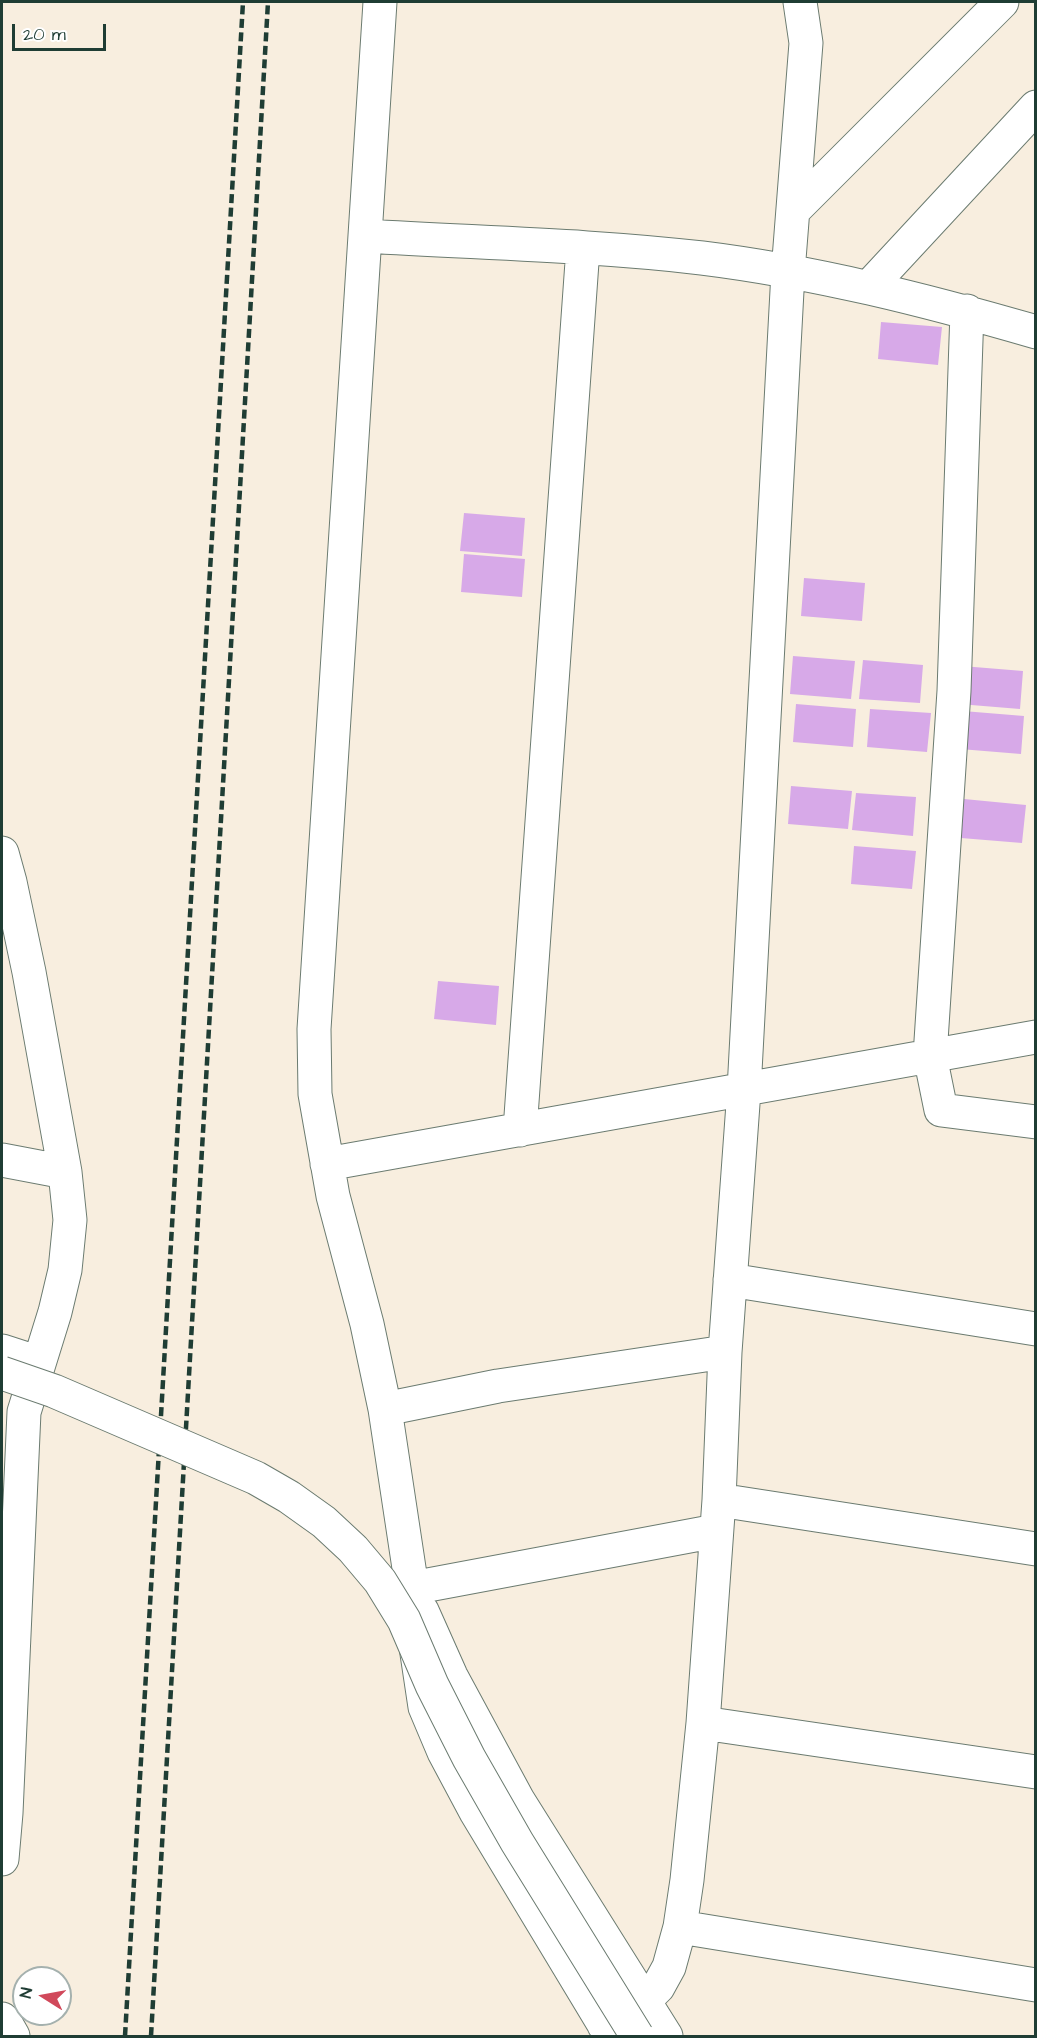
<!DOCTYPE html>
<style>
body{margin:0}
#map{position:relative;width:1037px;height:2038px;overflow:hidden;background:#f8eedf;font-family:"Architects Daughter",sans-serif}
canvas{display:block}
.frame{position:absolute;inset:0;border:3px solid #1f3d34;pointer-events:none}
.north{position:absolute;left:12px;top:1966px;width:60px;height:60px;box-sizing:border-box;background:#fff;border:2px solid #a5b1ae;border-radius:50%;rotate:281deg;font-size:16px;font-weight:700;line-height:24px;text-align:center;color:#1f3d34}
.north::after{content:'';display:block;margin:auto;width:21px;height:27px;background:#d1495b;clip-path:polygon(50% 0,100% 100%,50% 72%,0 100%)}
.scale{position:absolute;left:12px;top:24px;width:94px;height:27px;box-sizing:border-box;border:3px solid #1f3d34;border-top:0;padding-left:8px;font-size:18px;line-height:21px;white-space:nowrap;color:#1f3d34;-webkit-text-stroke:4px #fff;paint-order:stroke}
</style>
<div id="map">
<canvas width="1037" height="2038"></canvas>
<div class="frame"></div>
<div class="north">N</div>
<div class="scale">20 m</div>
</div>
<script>
const g = document.querySelector('canvas').getContext('2d');
g.lineJoin = 'round';
function paint(path, color) { g.fillStyle = color; g.fill(path, 'evenodd'); }
function stroke(path, color, width, dash) { g.strokeStyle = color; g.lineWidth = width; g.lineCap = dash ? 'butt' : 'round'; g.setLineDash(dash || []); g.stroke(path); }
paint(new Path2D(`
 M881,322L942,327L938,365L878,359Z
 M464,513L525,518L522,556L460,551Z
 M464,554L525,559L522,597L461,592Z
 M804,578L865,583L862,621L801,616Z
 M793,656L855,661L851,699L790,694Z
 M863,660L923,665L920,703L859,699Z
 M962,666L1023,671L1020,709L959,704Z
 M796,704L856,709L853,747L793,742Z
 M870,709L931,713L927,752L867,747Z
 M963,711L1024,716L1021,754L960,749Z
 M791,786L852,791L848,829L788,824Z
 M856,793L916,797L913,836L852,830Z
 M964,799L1026,805L1022,843L961,838Z
 M854,846L916,851L912,889L851,884Z
 M438,981L499,986L496,1025L434,1019Z`), '#d7a9e8');
const street = new Path2D(`
 M380,2L314,1029L315,1094L333,1196L367,1324L385,1409L412,1588L416,1647L425,1707L444,1752L476,1812L611,2036
 M793,211L1002,2
 M366,236C478,243 591,245 702,258C815,272 926,300 1036,332
 M869,287L1036,107
 M967,311L954,691L930,1056L941,1110L1036,1122
 M2,853L10,882L29,972L65,1172L70,1220L65,1270L55,1312L24,1412L6,1813L2,1859
 M520,1130L583,248
 M2,1160L65,1172
 M327,1164L1036,1037
 M730,1280L1036,1329
 M2,1351L39,1363
 M385,1409L498,1386L725,1352
 M719,1500L1036,1549
 M412,1588L716,1531
 M422,1611L451,1676L518,1800L666,2036
 M703,1723L1036,1772
 M680,1927L1036,1985
 M2,2019L5,2022L13,2036
 M604,2025L644,2001L658,1987L669,1967L680,1927L687,1880L703,1723L719,1500L725,1352L744,1090L788,272L806,43L800,2`);
stroke(street, '#6b7b70', 35);
stroke(street, '#fff', 33);
stroke(new Path2D(`
 M125,2036L243,2
 M151,2036L268,2`), '#1f3d34', 4.5, [9, 4.5]);
const secondaryBridge = new Path2D(`
 M2,1373L54,1391L256,1478L289,1497L324,1522L353,1549L380,1581L404,1620L432,1685L469,1758L517,1842L637,2036`);
stroke(secondaryBridge, '#6b7b70', 35, []);
stroke(secondaryBridge, '#fff', 33);
</script>
